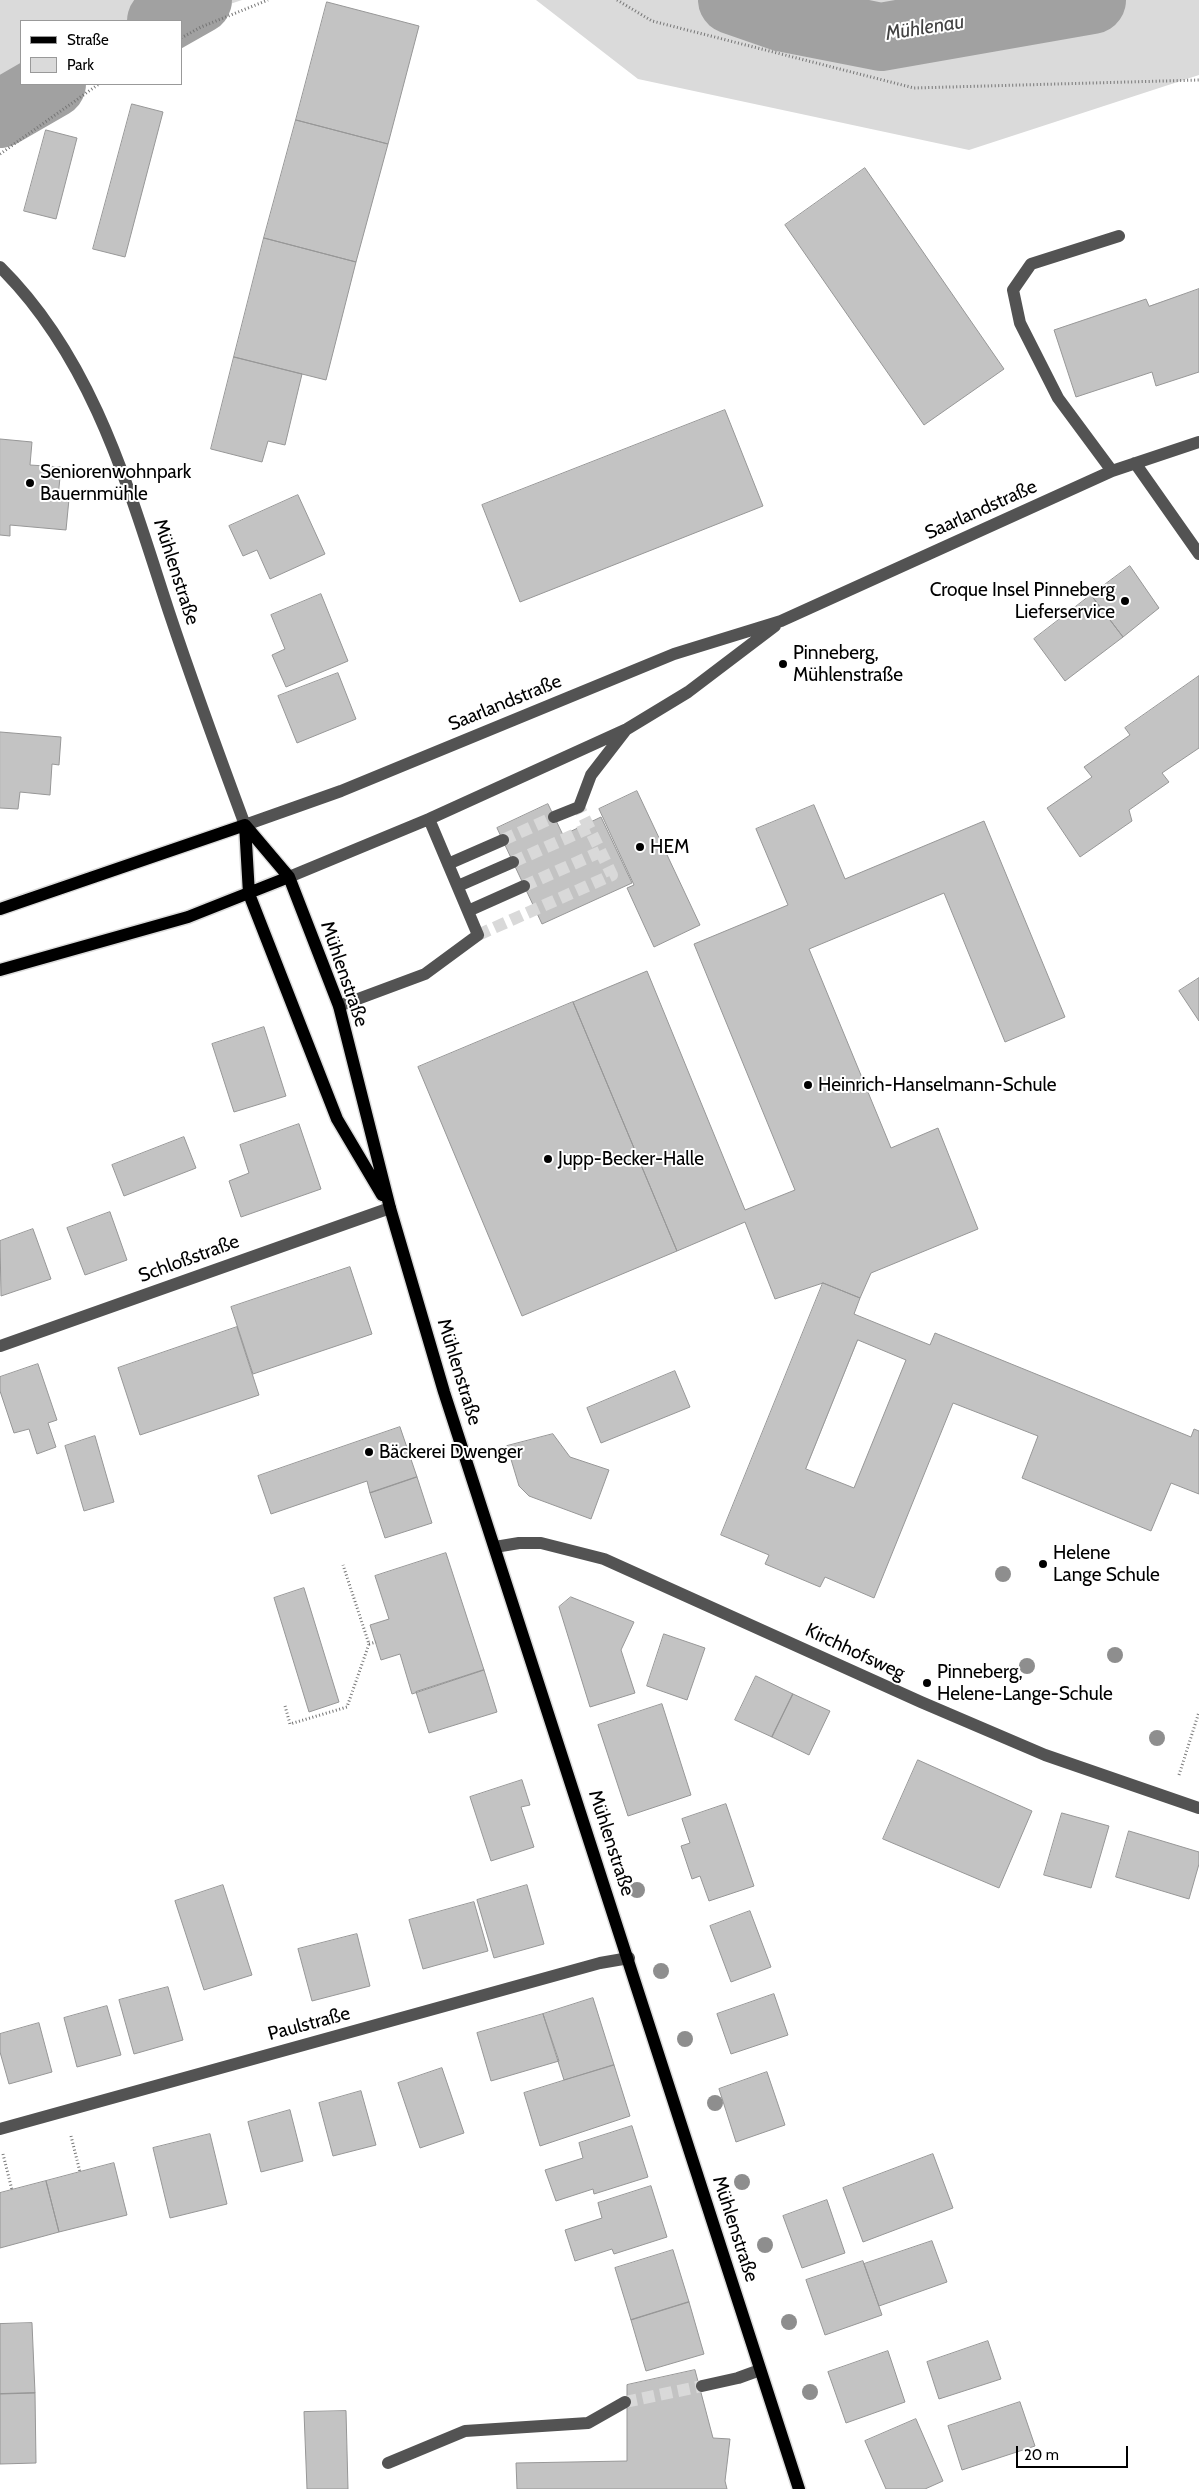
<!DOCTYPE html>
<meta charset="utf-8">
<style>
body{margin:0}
#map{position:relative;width:1199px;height:2489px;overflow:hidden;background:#fff;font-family:Cabin,sans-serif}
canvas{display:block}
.legend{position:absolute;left:20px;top:20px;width:162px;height:65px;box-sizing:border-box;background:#fff;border:1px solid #999;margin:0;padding:6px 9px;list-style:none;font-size:15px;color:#000}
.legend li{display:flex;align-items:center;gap:10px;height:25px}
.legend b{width:25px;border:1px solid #999}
.scale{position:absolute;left:1016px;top:2446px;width:112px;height:22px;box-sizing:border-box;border:2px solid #000;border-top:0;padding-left:6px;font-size:15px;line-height:18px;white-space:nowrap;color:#000;-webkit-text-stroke:4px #fff;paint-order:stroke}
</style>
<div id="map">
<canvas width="1199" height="2489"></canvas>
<ul class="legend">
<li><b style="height:6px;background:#000"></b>Straße</li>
<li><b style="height:14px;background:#dadada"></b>Park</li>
</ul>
<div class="scale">20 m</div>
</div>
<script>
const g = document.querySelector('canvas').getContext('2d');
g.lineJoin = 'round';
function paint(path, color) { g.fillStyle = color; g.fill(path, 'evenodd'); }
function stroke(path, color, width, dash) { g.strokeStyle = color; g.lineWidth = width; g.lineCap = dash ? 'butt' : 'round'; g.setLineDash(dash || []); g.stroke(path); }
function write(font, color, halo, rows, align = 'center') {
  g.font = font + ' Cabin,sans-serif'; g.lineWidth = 4; g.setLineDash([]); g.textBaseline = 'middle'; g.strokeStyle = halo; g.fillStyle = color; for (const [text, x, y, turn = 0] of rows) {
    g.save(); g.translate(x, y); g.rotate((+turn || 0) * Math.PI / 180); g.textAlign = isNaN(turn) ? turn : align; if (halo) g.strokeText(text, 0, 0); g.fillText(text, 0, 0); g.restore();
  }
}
paint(new Path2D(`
 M0,0H242L224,6L181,27V21H21V84H68L0,118Z
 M536,0H1199V75L969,150L638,79Z`), '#dadada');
stroke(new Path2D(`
 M732,0L784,18L881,37L1092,0
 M161,21L198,0
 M0,114L52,84`), '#a1a1a1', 68);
const building = new Path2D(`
 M327,2L419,26L388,144L296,120Z
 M132,104L163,112L125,257L93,249Z
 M296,120L388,144L356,262L264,238Z
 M46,130L77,138L56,219L24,211Z
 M865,168L1004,369L924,425L785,225Z
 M264,238L356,262L326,380L234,357Z
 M1199,289V372L1156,386L1152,372L1076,397L1054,330L1146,299L1149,306Z
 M234,357L302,374L285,445L268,441L262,462L211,449Z
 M725,410L763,506L520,602L482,505Z
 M0,439L32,442L30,465L61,467L58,498L69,499L66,530L10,525V536L0,535Z
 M298,495L325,554L270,579L257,550L243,556L229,526Z
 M1130,566L1159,608L1123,637L1091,595Z
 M321,594L348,661L286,687L272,655L285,649L271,615Z
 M1091,595L1123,637L1065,681L1034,639Z
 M338,673L356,719L297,743L278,696Z
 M1199,676V748L1162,773L1169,782L1129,810L1132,821L1080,857L1047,808L1092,777L1084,767L1130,735L1125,728Z
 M0,732L61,737L59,765L52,764L50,795L20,792L18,809L0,808Z
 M637,791L700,925L654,947L627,888L634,885L599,809Z
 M548,804L563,835L601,817L632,883L542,924L497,828Z
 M814,805L845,879L984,821L1065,1017L1005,1042L944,893L809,949L891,1148L938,1128L978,1229L871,1273L860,1298L823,1283L775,1299L745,1222L677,1251L573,1002L647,971L745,1210L795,1190L694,944L788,905L756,829Z
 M1199,978V1021L1179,991Z
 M573,1002L677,1251L522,1316L418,1067Z
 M264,1027L286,1096L234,1112L212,1044Z
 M299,1124L321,1189L241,1217L229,1181L249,1173L240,1145Z
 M184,1137L196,1168L124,1196L112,1165Z
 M110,1212L127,1260L85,1275L67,1228Z
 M33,1229L51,1279L1,1296L0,1241Z
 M350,1267L372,1334L253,1374L231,1307Z
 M823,1283L860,1298L854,1314L930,1345L935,1333L1191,1437L1194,1429L1199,1431V1494L1171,1483L1151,1531L1022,1478L1038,1436L953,1403L874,1598L825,1577L820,1587L765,1564L769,1555L721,1535ZM858,1340L906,1360L854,1488L806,1469Z
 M237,1327L259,1395L140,1435L118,1368Z
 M38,1364L57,1420L48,1423L56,1447L37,1454L29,1429L14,1433L0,1391V1377Z
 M675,1371L690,1407L601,1443L587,1408Z
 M400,1427L417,1477L370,1493L367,1481L271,1514L258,1476Z
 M553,1434L570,1457L609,1470L591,1519L529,1496L519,1486L507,1446Z
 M95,1436L114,1502L84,1511L65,1446Z
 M417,1477L432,1523L385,1538L370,1493Z
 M446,1553L484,1670L412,1694L400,1654L381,1660L370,1625L389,1619L375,1576Z
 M304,1588L339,1702L309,1712L274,1598Z
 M571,1597L634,1622L621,1650L635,1693L590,1707L559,1607Z
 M664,1634L705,1648L687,1700L647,1686Z
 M484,1670L497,1712L429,1733L416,1692Z
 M756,1676L793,1694L772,1737L735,1720Z
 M793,1694L830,1711L809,1755L772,1737Z
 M662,1704L691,1795L628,1816L598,1725Z
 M918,1760L1032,1811L999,1888L883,1839Z
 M522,1780L530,1805L521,1807L534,1847L491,1861L470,1797Z
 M726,1804L754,1886L709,1901L700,1876L692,1879L681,1846L690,1843L682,1819Z
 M1062,1813L1109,1826L1091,1888L1044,1875Z
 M1129,1831L1199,1852V1864L1189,1899L1116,1877Z
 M223,1885L252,1975L204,1990L175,1901Z
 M527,1885L544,1944L494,1958L477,1900Z
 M474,1902L488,1951L423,1969L409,1920Z
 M750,1911L771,1967L731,1982L710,1926Z
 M357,1934L370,1986L312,2001L298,1949Z
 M168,1987L183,2040L134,2054L119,2000Z
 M774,1994L788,2035L731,2054L717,2014Z
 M593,1998L614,2065L564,2080L543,2014Z
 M107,2006L121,2055L77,2067L64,2018Z
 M543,2014L559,2061L491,2081L477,2033Z
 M39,2023L52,2072L9,2084L0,2052V2034Z
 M614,2065L630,2116L540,2146L524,2093Z
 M442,2068L464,2133L420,2148L398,2083Z
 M767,2072L785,2125L736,2142L719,2089Z
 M361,2091L376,2145L333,2156L319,2103Z
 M290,2110L303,2161L261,2172L248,2122Z
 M632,2126L648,2177L594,2194L593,2189L556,2201L545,2170L583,2158L579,2143Z
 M210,2134L227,2204L170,2218L153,2148Z
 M933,2154L953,2208L863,2242L843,2188Z
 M114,2163L127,2215L59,2232L46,2181Z
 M46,2181L59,2232L0,2248V2193Z
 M651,2186L667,2237L614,2254L612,2249L575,2261L565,2230L602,2218L598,2203Z
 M827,2200L845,2253L802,2268L783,2216Z
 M932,2241L947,2282L879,2306L864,2264Z
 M673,2250L689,2302L631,2320L615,2268Z
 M863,2261L882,2315L825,2335L806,2280Z
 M689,2302L704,2354L646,2371L631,2320Z
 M32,2323L35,2393L0,2394V2324Z
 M988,2341L1001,2379L939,2399L927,2362Z
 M888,2351L905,2402L846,2423L828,2372Z
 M695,2370L713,2438L730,2439L725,2481L727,2489H517L516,2463L627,2461V2385Z
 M35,2393L36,2463L0,2464V2394Z
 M1020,2402L1035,2446L962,2470L948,2426Z
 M346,2411L348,2489H307L304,2412Z
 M916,2419L943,2481L925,2489H886L865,2441Z`);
paint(building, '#c3c3c3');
stroke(building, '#979797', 1);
stroke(new Path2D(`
 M503,840L554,817
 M513,862L589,828
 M524,886L600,852
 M478,935L612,875L579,807
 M625,2402L702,2386`), '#d9d9d9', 12, [12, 6]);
const major = new Path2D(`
 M245,825L289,877L339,1006L390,1208L444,1392L799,2489
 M245,825L249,894L337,1119L382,1195
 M0,909L245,825
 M0,970L188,917L289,877`);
stroke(major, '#dbdbdb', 15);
stroke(new Path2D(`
 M617,0L652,21L914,88L1199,80
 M181,38L201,27L268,0
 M0,154L99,84
 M369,1644L376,1642
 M285,1706L290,1724L347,1707L369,1644L343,1565
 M1179,1775L1199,1712
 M71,2136L80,2172
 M3,2154L12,2190`), '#757575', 3, [1, 2.5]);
stroke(new Path2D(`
 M0,267C94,360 129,490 169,612C193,684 219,755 245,825L341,791L674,654L781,621L1112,471L1199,442
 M1135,463L1199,554
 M1112,471L1058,398L1020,323L1013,290L1031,264L1119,236
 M554,817L579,807L591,775L625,731
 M448,864L503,840
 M289,877L429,819L627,729L688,692L775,626
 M458,886L513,862
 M468,911L524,886
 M339,1006L425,974L478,935L429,819
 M0,1346L390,1208
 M495,1547L519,1543H541L604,1559L921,1702L1045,1755L1199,1808
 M0,2129L600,1963L629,1958
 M702,2386L738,2378L760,2370
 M388,2463L465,2431L588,2423L625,2402`), '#535353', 12);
stroke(major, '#000', 12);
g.fillStyle = '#8e8e8e';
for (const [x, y] of [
 [1003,1574],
 [1115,1655],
 [1027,1666],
 [1157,1738],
 [637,1890],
 [661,1971],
 [685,2039],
 [715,2103],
 [742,2182],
 [765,2245],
 [789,2322],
 [810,2392]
]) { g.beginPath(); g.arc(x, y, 8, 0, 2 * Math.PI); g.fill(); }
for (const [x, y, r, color] of [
 [30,483,5,"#000"],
 [1125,601,5,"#000"],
 [783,664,5,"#000"],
 [640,847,5,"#000"],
 [808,1085,5,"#000"],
 [548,1159,5,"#000"],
 [369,1452,5,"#000"],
 [1043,1564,5,"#000"],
 [927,1683,5,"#000"]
]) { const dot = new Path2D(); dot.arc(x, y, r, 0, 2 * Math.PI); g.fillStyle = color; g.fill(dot); stroke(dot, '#fff', 2); }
write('19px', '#000', '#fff', [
 ["Seniorenwohnpark",40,472],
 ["Bauernmühle",40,494],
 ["Croque Insel Pinneberg",1115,590,"right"],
 ["Lieferservice",1115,612,"right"],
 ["Pinneberg,",793,653],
 ["Mühlenstraße",793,675],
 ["HEM",650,847],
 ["Heinrich-Hanselmann-Schule",818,1085],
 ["Jupp-Becker-Halle",558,1159],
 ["Bäckerei Dwenger",379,1452],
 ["Helene",1053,1553],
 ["Lange Schule",1053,1575],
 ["Pinneberg,",937,1672],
 ["Helene-Lange-Schule",937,1694]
], 'left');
write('19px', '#000', '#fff', [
 ["Saarlandstraße",981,510,-24],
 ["Mühlenstraße",176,572,72],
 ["Saarlandstraße",505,703,-22],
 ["Mühlenstraße",344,974,71],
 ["Schloßstraße",189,1259,-20],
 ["Mühlenstraße",459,1372,73],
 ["Kirchhofsweg",855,1652,25],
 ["Mühlenstraße",611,1843,72],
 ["Paulstraße",309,2024,-15],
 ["Mühlenstraße",735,2229,72]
]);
write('italic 20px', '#424242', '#fff', [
 ["Mühlenau",925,28,-9]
]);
</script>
